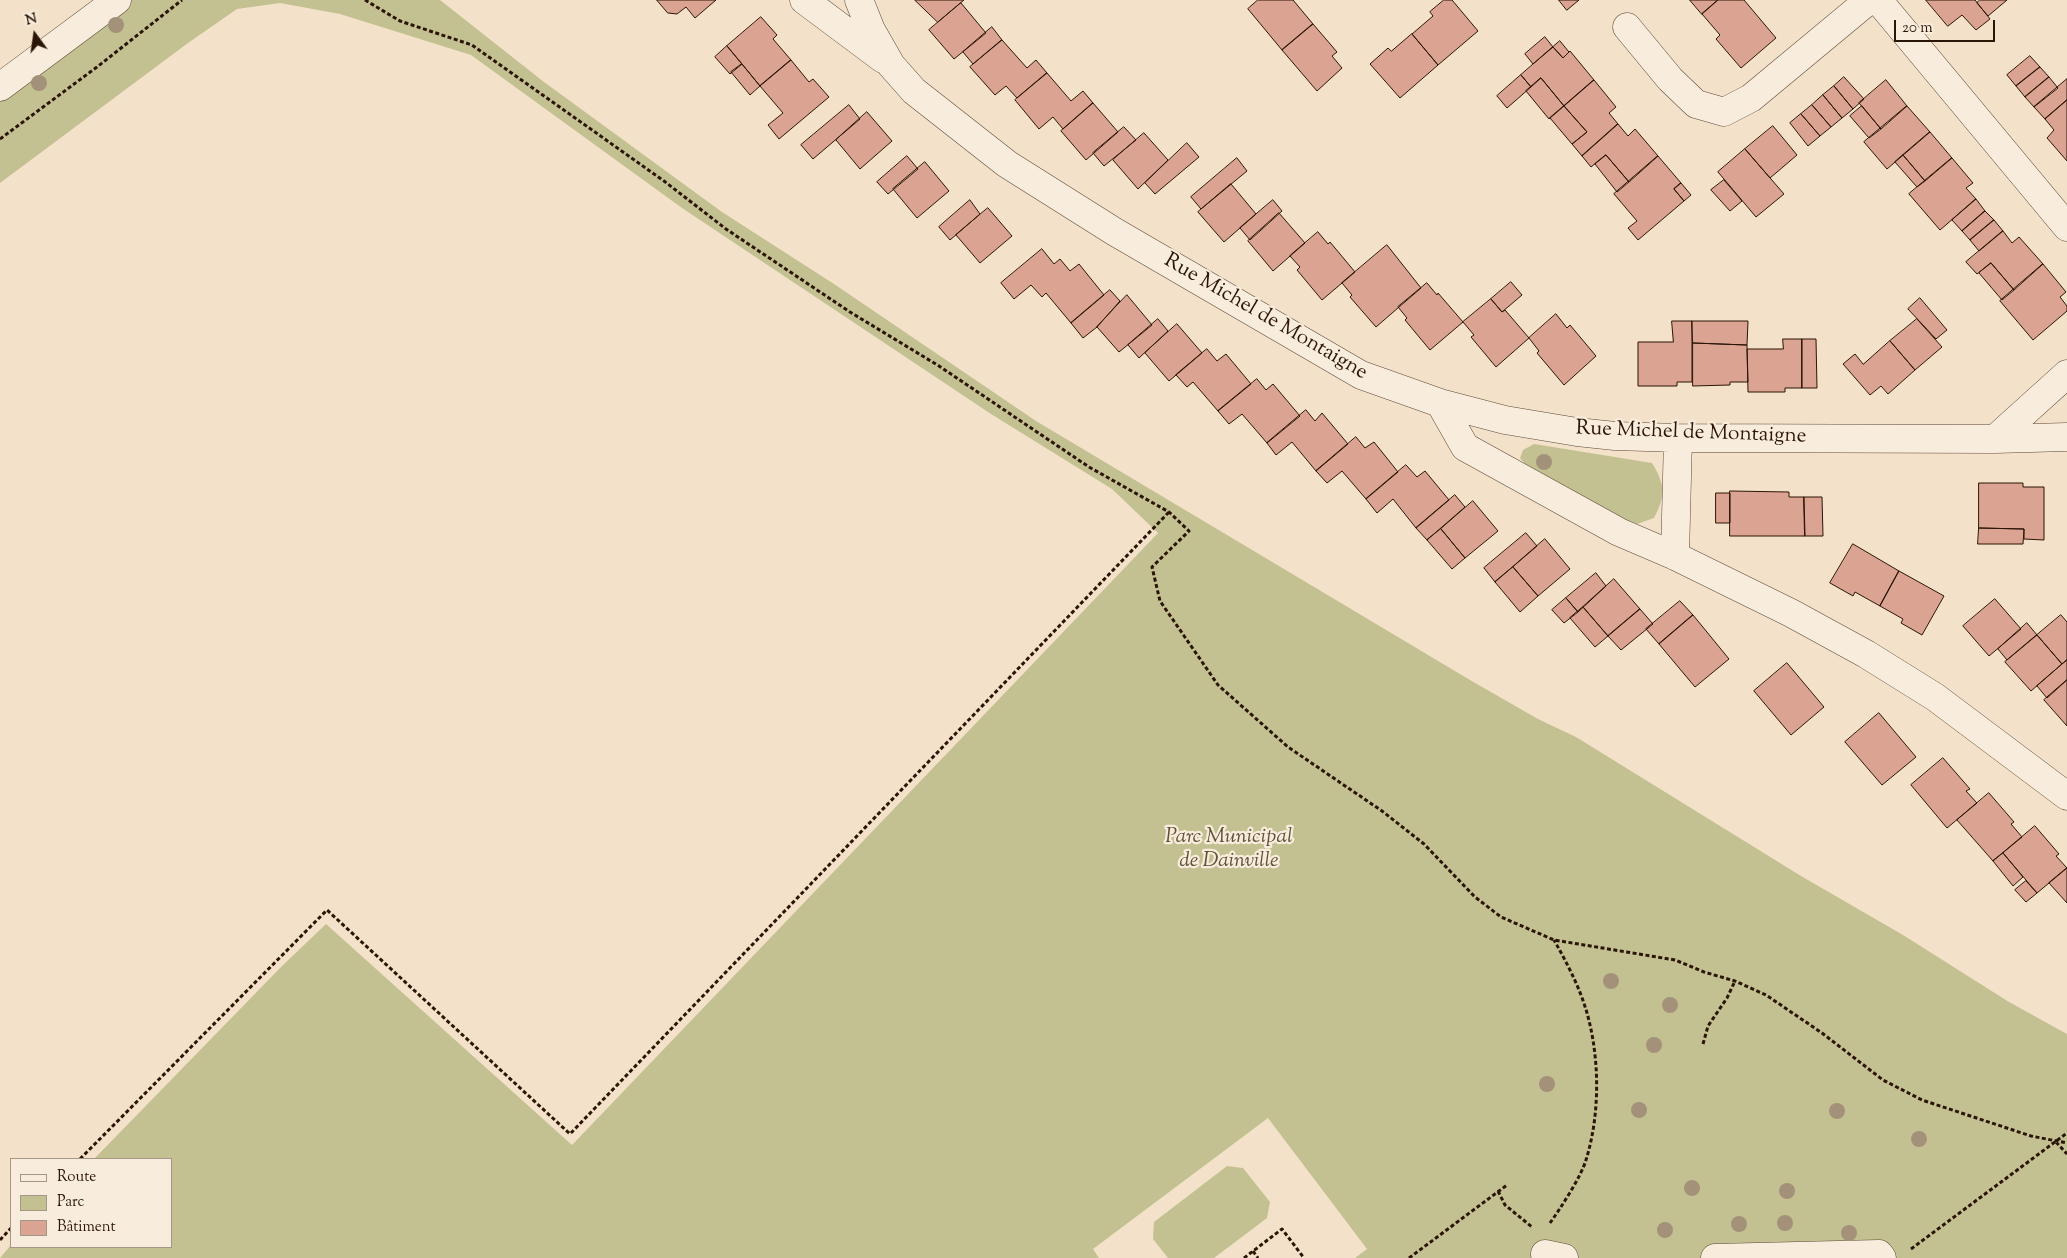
<!DOCTYPE html>
<meta charset="utf-8">
<style>
body{margin:0}
#map{position:relative;width:2067px;height:1258px;overflow:hidden;background:#f4e1c9;font-family:"Sorts Mill Goudy",serif}
canvas{display:block}
.legend{position:absolute;left:10px;top:1158px;width:162px;height:90px;box-sizing:border-box;background:#f8ecdc;border:1px solid #a69686;margin:0;padding:6px 9px;list-style:none;font-size:15px;color:#2b1506}
.legend li{display:flex;align-items:center;gap:10px;height:25px}
.legend b{width:25px;border:1px solid #a69686}
.north{position:absolute;left:10px;top:10px;width:50px;height:50px;-webkit-text-stroke:4px #f8ecdc;paint-order:stroke;rotate:346deg;font-size:14px;font-weight:700;line-height:20px;text-align:center;color:#2b1506}
.north::after{content:'';display:block;margin:auto;width:18px;height:22px;background:#2b1506;clip-path:polygon(50% 0,100% 100%,50% 72%,0 100%)}
.scale{position:absolute;left:1894px;top:20px;width:101px;height:22px;box-sizing:border-box;border:2px solid #2b1506;border-top:0;padding-left:6px;font-size:15px;line-height:18px;white-space:nowrap;color:#2b1506;-webkit-text-stroke:4px #f8ecdc;paint-order:stroke}
</style>
<div id="map">
<canvas width="2067" height="1258"></canvas>
<ul class="legend">
<li><b style="height:6px;background:#f8ecdc"></b>Route</li>
<li><b style="height:14px;background:#c3c191"></b>Parc</li>
<li><b style="height:14px;background:#dba391"></b>Bâtiment</li>
</ul>
<div class="north">N</div>
<div class="scale">20 m</div>
</div>
<script>
const g = document.querySelector('canvas').getContext('2d');
g.lineJoin = 'round';
function paint(path, color) { g.fillStyle = color; g.fill(path, 'evenodd'); }
function stroke(path, color, width, dash) { g.strokeStyle = color; g.lineWidth = width; g.lineCap = dash ? 'butt' : 'round'; g.setLineDash(dash || []); g.stroke(path); }
function write(font, color, halo, rows, align = 'center') {
  g.font = font + ' "Sorts Mill Goudy",serif'; g.lineWidth = 4.5; g.setLineDash([]); g.textBaseline = 'middle'; g.strokeStyle = halo; g.fillStyle = color; for (const [text, x, y, turn = 0] of rows) {
    g.save(); g.translate(x, y); g.rotate((+turn || 0) * Math.PI / 180); g.textAlign = isNaN(turn) ? turn : align; if (halo) g.strokeText(text, 0, 0); g.fillText(text, 0, 0); g.restore();
  }
}
paint(new Path2D(`
 M117,0H440L544,82L722,212L834,284L1036,421L1470,680L1538,719L1576,737L1801,876L1903,935L2009,1002L2067,1034V1258H1355L1367,1249L1268,1118L1093,1249L1099,1258H0L11,1245V1247H171V1159H94L282,966L326,924L572,1145L1158,533L1112,489L991,414L682,208L471,55L340,14L280,3L237,9L188,43L0,183V87Z
 M1534,444L1652,463C1665,484 1666,496 1654,518L1637,524L1621,518L1527,466L1520,458L1523,450Z
 M1227,1166L1243,1168L1270,1202L1267,1218L1214,1258H1168L1153,1239L1154,1222Z`), '#c3c191');
const building = new Path2D(`
 M657,0H716L695,18L686,7L677,14L668,13Z
 M915,0H964L938,22Z
 M1258,0H1293L1313,24L1282,50L1248,9Z
 M1444,0H1452L1478,31L1438,65L1412,34L1433,16L1430,12Z
 M1559,0H1579L1567,10Z
 M1690,0H1718L1702,14Z
 M1718,0H1744L1776,38L1741,68L1716,39L1720,35L1702,14Z
 M1926,0H1975L1990,19L1976,30L1962,15L1948,26Z
 M1980,0H2007L1988,16L1977,3Z
 M961,3L986,33L954,59L929,30Z
 M761,17L777,35L773,39L791,60L760,86L727,46Z
 M1313,24L1337,52L1332,56L1342,68L1317,91L1282,50Z
 M992,27L1002,40L973,64L963,52Z
 M1412,34L1438,65L1400,98L1370,64L1388,48L1391,51Z
 M1545,37L1553,47L1533,64L1525,54Z
 M1002,40L1027,68L1036,60L1047,73L1017,98L1006,86L995,95L970,67Z
 M1560,41L1569,52L1563,58L1553,47Z
 M727,46L742,64L730,74L715,57Z
 M1553,47L1563,58L1570,51L1594,80L1564,106L1541,78L1531,87L1521,75Z
 M2030,56L2040,67L2016,86L2007,75Z
 M791,60L809,82L813,79L829,97L779,139L768,125L783,113L760,86Z
 M742,64L760,86L750,95L731,72Z
 M2040,67L2049,77L2025,97L2016,86Z
 M1047,73L1071,101L1083,91L1093,103L1063,129L1053,117L1039,129L1015,100Z
 M1521,75L1531,87L1507,108L1497,96Z
 M1844,77L1864,99L1853,109L1834,86Z
 M2049,77L2058,88L2034,107L2025,97Z
 M1541,78L1564,106L1549,119L1526,91Z
 M2067,79V100L2045,119L2034,107Z
 M1594,80L1616,107L1609,113L1618,124L1582,156L1572,144L1587,132L1564,106Z
 M1886,80L1907,106L1881,129L1859,103Z
 M1834,86L1853,109L1842,118L1823,95Z
 M1823,95L1842,118L1831,127L1812,105Z
 M2067,100V161L2047,138L2054,130L2045,119Z
 M1093,103L1118,132L1086,160L1061,131Z
 M849,105L860,119L813,159L801,145Z
 M1812,105L1831,127L1820,136L1801,114Z
 M1564,106L1587,132L1572,144L1550,118Z
 M1862,106L1881,129L1869,138L1850,116Z
 M1907,106L1930,132L1887,169L1864,142Z
 M867,112L892,141L860,169L836,140Z
 M1801,114L1820,136L1808,146L1790,123Z
 M1618,124L1628,136L1635,129L1658,156L1629,182L1606,155L1591,167L1582,156Z
 M1773,126L1797,155L1770,178L1745,149Z
 M1124,127L1136,140L1104,166L1093,153Z
 M1930,132L1952,158L1925,181L1903,155Z
 M1144,133L1168,160L1138,189L1113,160Z
 M1187,143L1199,157L1155,194L1145,183Z
 M1745,149L1784,194L1756,217L1718,172Z
 M1606,155L1629,182L1617,192L1595,164Z
 M1903,155L1925,181L1917,187L1895,162Z
 M907,156L918,169L888,194L877,182Z
 M1658,156L1681,183L1674,189L1684,201L1638,240L1628,228L1637,221L1614,194Z
 M1237,158L1247,171L1201,209L1191,197Z
 M1952,158L1973,183L1966,188L1976,199L1940,230L1909,194Z
 M925,162L949,191L917,218L893,189Z
 M1724,180L1742,201L1730,211L1711,190Z
 M1681,183L1691,195L1684,201L1674,189Z
 M1231,184L1256,214L1224,242L1198,212Z
 M1976,199L1985,211L1962,231L1952,220Z
 M970,200L980,214L950,240L939,227Z
 M1273,200L1282,211L1250,240L1240,228Z
 M988,208L1012,236L980,263L956,235Z
 M1985,211L1994,220L1970,240L1962,231Z
 M1279,213L1305,243L1273,271L1248,241Z
 M1994,220L2003,231L1979,251L1970,240Z
 M2003,231L2012,243L2019,237L2043,264L2014,290L1991,263L1977,274L1966,262Z
 M1318,232L1328,244L1330,242L1355,272L1322,300L1297,270L1300,267L1290,256Z
 M1387,245L1421,288L1376,327L1350,297L1352,295L1342,283Z
 M1042,249L1054,264L1060,259L1070,271L1079,264L1104,295L1071,323L1046,293L1042,297L1031,285L1014,299L1001,283Z
 M1991,263L2014,290L2002,300L1979,273Z
 M2043,264L2066,292L2060,297L2067,306V311L2033,340L2000,301Z
 M1511,282L1522,295L1502,312L1491,299Z
 M1427,283L1437,295L1438,293L1463,322L1430,350L1405,320L1407,318L1398,307Z
 M1110,290L1120,301L1097,327L1083,338L1071,323Z
 M1127,295L1152,325L1119,352L1097,327Z
 M1920,298L1947,330L1936,339L1908,309Z
 M1491,299L1502,312L1505,310L1529,338L1496,367L1471,337L1474,335L1463,322Z
 M1556,314L1567,328L1570,325L1596,356L1564,385L1537,353L1539,351L1529,338Z
 M1158,319L1168,331L1139,358L1128,345Z
 M1917,319L1942,347L1915,370L1890,341Z
 M1672,321H1692V382H1677V386H1638V342H1673Z
 M1692,321H1748L1747,345L1693,343Z
 M1177,324L1202,353L1169,381L1145,353Z
 M1783,339H1802V388H1785V392H1748L1747,349H1783Z
 M1802,339H1816L1817,388H1802Z
 M1890,341L1915,370L1888,394L1881,386L1870,395L1843,364L1855,354L1863,364Z
 M1693,343L1747,345L1748,382H1730V385L1693,386Z
 M1207,349L1217,361L1226,354L1251,384L1218,411L1193,382L1187,387L1176,375Z
 M1257,379L1266,390L1273,384L1300,416L1267,443L1242,414L1229,424L1218,411Z
 M1306,410L1315,421L1322,413L1348,444L1316,471L1292,442L1276,455L1267,443Z
 M1356,437L1365,448L1374,442L1398,472L1366,499L1342,471L1327,483L1316,471Z
 M1406,465L1417,477L1425,471L1449,500L1416,528L1393,499L1377,513L1366,499Z
 M1979,483H2023V487H2044V540L2024,539V529L1979,528Z
 M1730,491L1789,492V497H1804L1805,536H1730Z
 M1716,493H1730V523H1716Z
 M1455,495L1465,507L1427,540L1416,528Z
 M1804,497H1822L1823,536H1805Z
 M1473,501L1498,531L1465,558L1441,529Z
 M1979,528L2024,529L2023,544H1978Z
 M1441,529L1465,558L1452,569L1427,540Z
 M1526,533L1537,546L1495,582L1484,568Z
 M1545,539L1570,569L1538,596L1513,567Z
 M1853,544L1899,571L1880,606L1855,592L1853,596L1830,583Z
 M1513,567L1538,596L1520,612L1495,582Z
 M1899,571L1944,596L1922,635L1901,623L1903,619L1880,606Z
 M1596,573L1606,586L1578,612L1566,598Z
 M1614,579L1640,609L1608,636L1583,607Z
 M1566,598L1578,612L1564,623L1552,610Z
 M1995,599L2021,629L1989,656L1963,626Z
 M1680,601L1693,615L1659,644L1646,629Z
 M1583,607L1608,636L1595,647L1570,618Z
 M1640,609L1653,624L1621,650L1608,636Z
 M1693,615L1729,659L1695,687L1659,644Z
 M2061,615L2067,622V660L2062,664L2037,635Z
 M2027,623L2037,635L2007,660L1998,649Z
 M2037,635L2062,664L2031,691L2005,662Z
 M2067,660V680L2047,698L2037,686Z
 M1787,663L1824,707L1791,735L1754,691Z
 M2067,680V726L2044,700Z
 M1879,713L1916,757L1882,785L1845,742Z
 M1943,758L1970,789L1966,791L1977,803L1947,828L1911,785Z
 M1989,793L2014,822L2011,824L2022,837L1993,861L1957,820Z
 M2035,826L2059,854L2056,856L2067,868L2037,893L2003,853Z
 M2003,853L2023,877L2013,886L1993,861Z
 M2067,868V903L2049,883Z
 M2026,881L2037,893L2026,902L2015,890Z`);
paint(building, '#dba391');
stroke(building, '#2b1506', 1);
const minor = new Path2D(`
 M804,0L883,59
 M859,0L871,30L891,65L914,91L1007,164L1115,232L1361,375L1440,403L1505,420L1577,432L1615,436L1678,438L1995,439L2067,437
 M1878,0L2067,227
 M1627,27L1670,79L1696,104L1724,112L1751,98L1869,0
 M0,87L117,0
 M1440,403L1465,447L1619,532L1675,556L1791,613L1866,654L1935,697L2067,796
 M1995,439L2067,374
 M1675,556L1678,438
 M1545,1254L1564,1258
 M1715,1258L1879,1254L1882,1258`);
stroke(minor, '#5d4837', 29);
stroke(new Path2D(`
 M365,0L400,21L472,45L664,181L726,229L850,312L939,366L1089,467L1169,512L1189,531L1152,567L1160,601L1218,685L1288,747L1382,811L1424,844L1475,897L1501,917L1554,940L1675,960L1704,972L1735,981L1766,995L1822,1033L1883,1080L1922,1100L2031,1136L2067,1143
 M0,139L97,67L182,0
 M1703,1044L1708,1026L1727,998L1735,981
 M2056,1142L2067,1154
 M80,1159L327,910L570,1134L1169,512
 M1498,1191L1505,1205L1532,1227
 M1550,1223C1560,1209 1581,1177 1586,1160C1600,1115 1600,1059 1587,1013C1580,988 1567,963 1554,940
 M0,1240L11,1228
 M1911,1249L2067,1133
 M1253,1251L1258,1258
 M1244,1258L1282,1229L1304,1258
 M1409,1258L1507,1185`), '#2b1506', 3, [4, 2.5]);
stroke(minor, '#f8ecdc', 28);
g.fillStyle = '#a39279';
for (const [x, y] of [
 [116,25],
 [39,83],
 [1544,462],
 [1611,981],
 [1670,1005],
 [1654,1045],
 [1547,1084],
 [1639,1110],
 [1837,1111],
 [1919,1139],
 [1692,1188],
 [1787,1191],
 [1785,1223],
 [1739,1224],
 [1665,1230],
 [1849,1233]
]) { g.beginPath(); g.arc(x, y, 8, 0, 2 * Math.PI); g.fill(); }
write('21px', '#2b1506', '#f8ecdc', [
 ["Rue Michel de Montaigne",1265,318,30],
 ["Rue Michel de Montaigne",1691,434,2]
]);
write('italic 21px', '#605137', '#f8ecdc', [
 ["Parc Municipal",1229,838],
 ["de Dainville",1229,862]
]);
</script>
